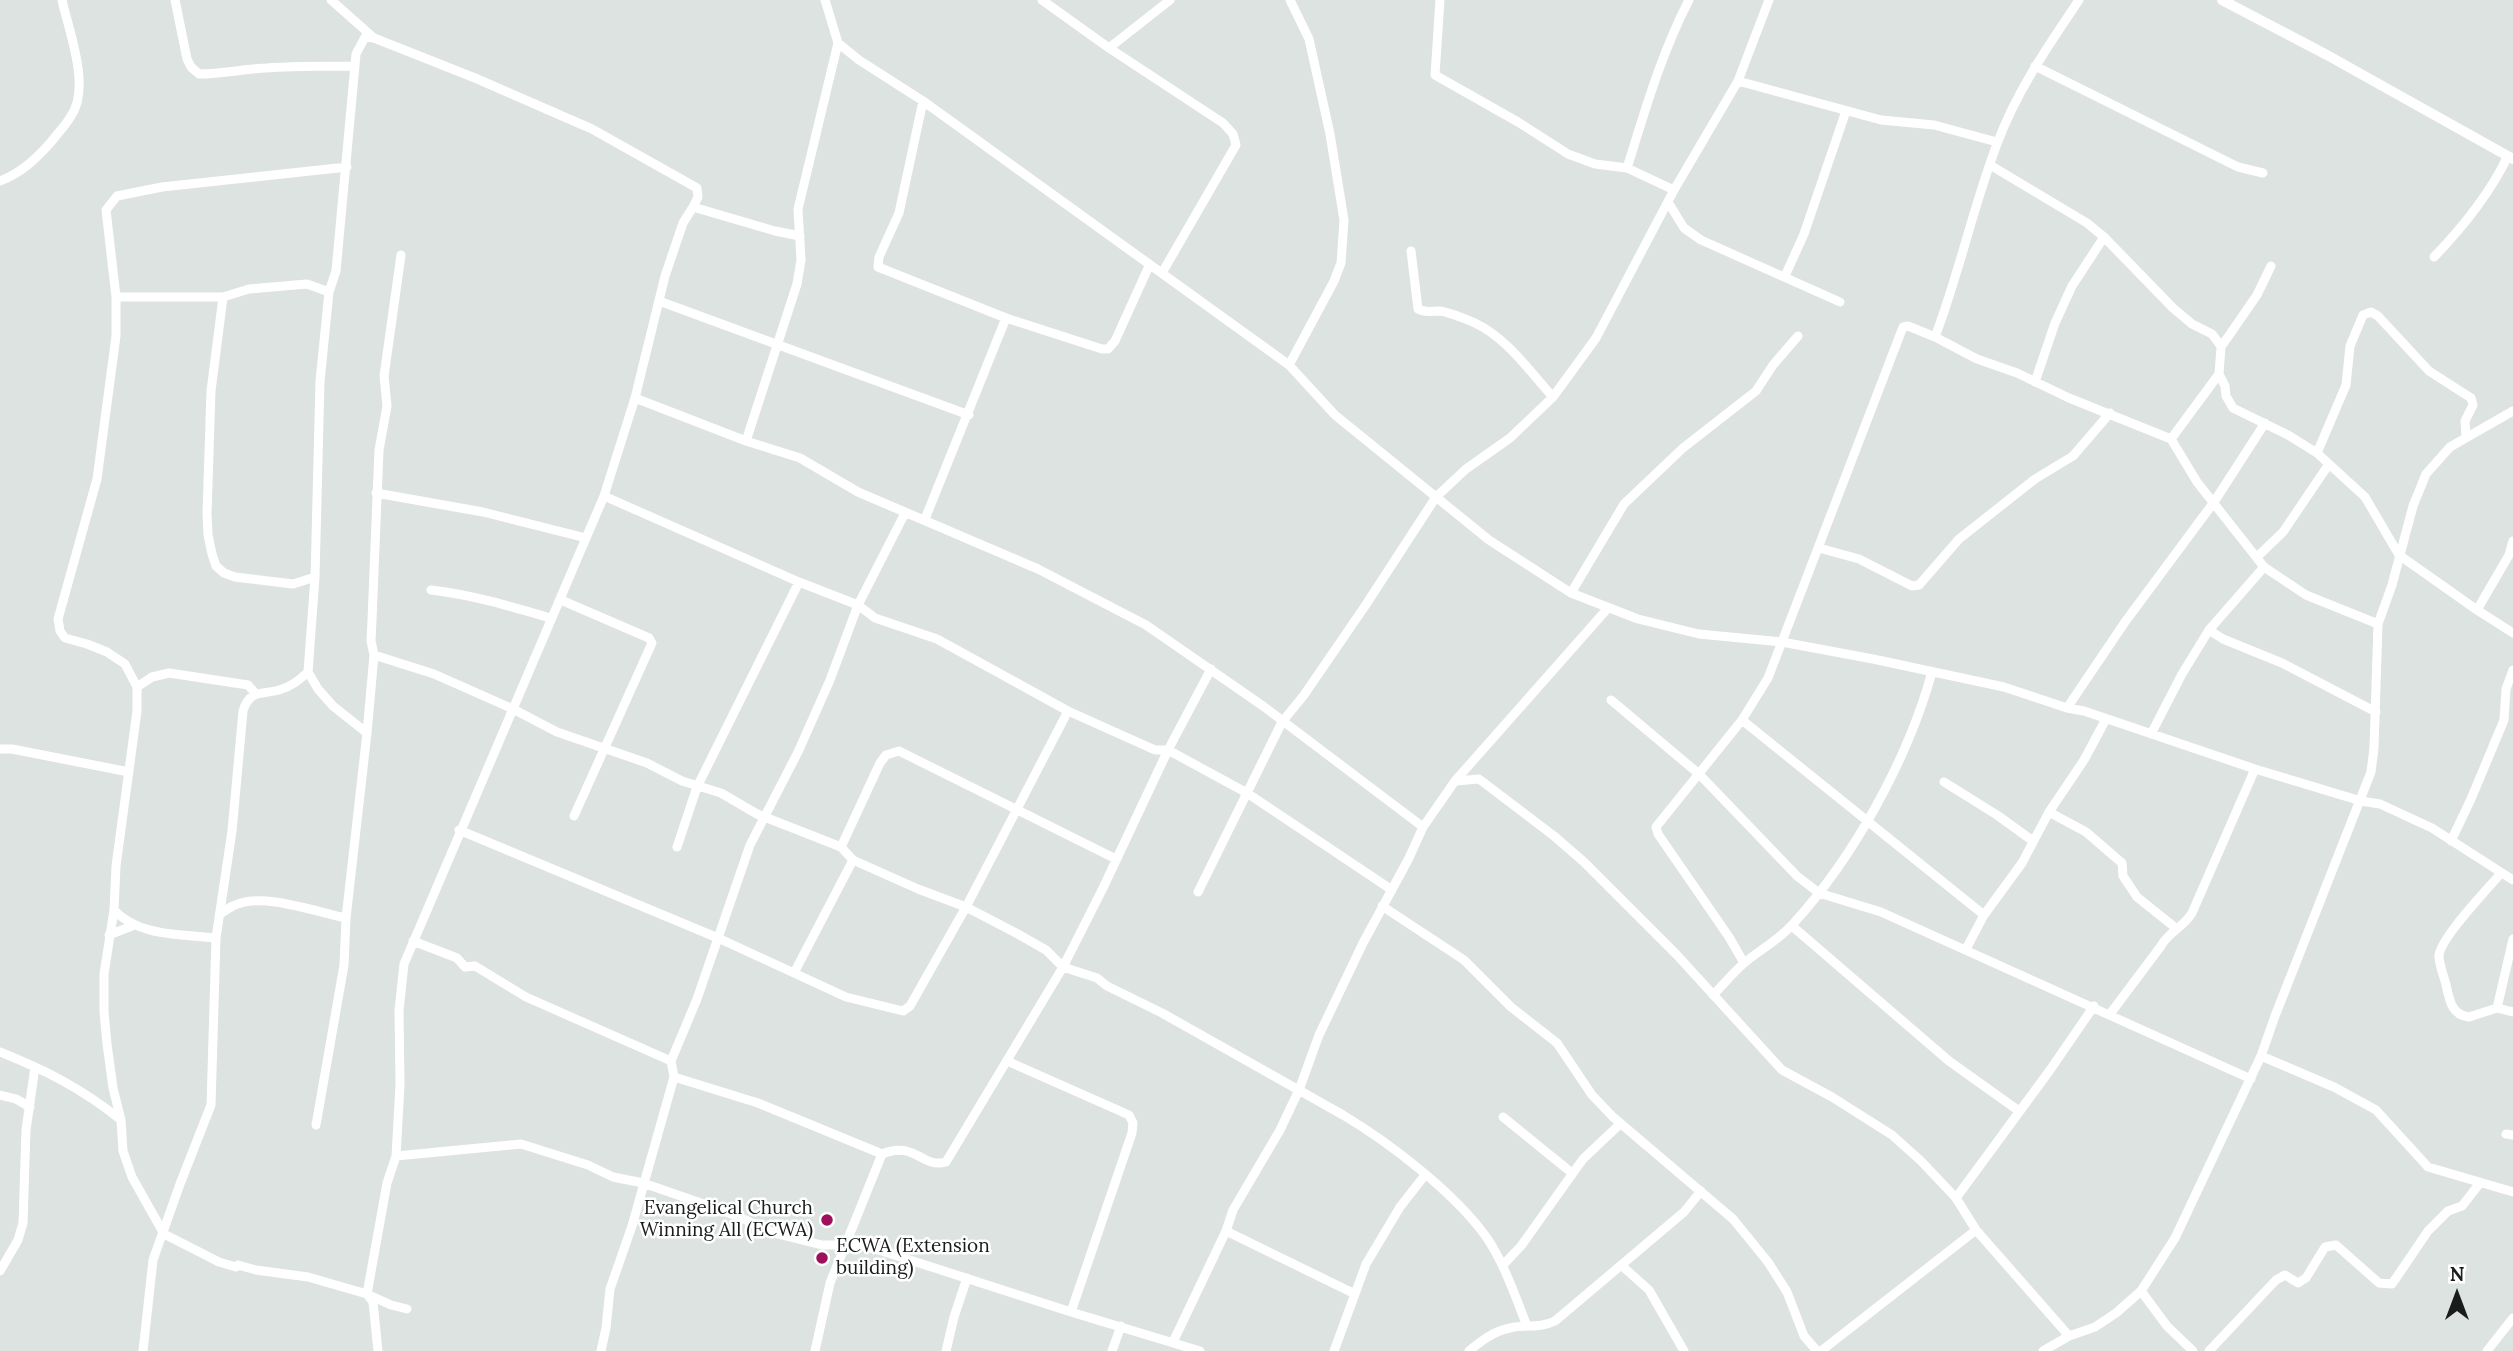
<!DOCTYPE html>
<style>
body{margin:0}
#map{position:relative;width:2513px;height:1351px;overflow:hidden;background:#dde3e1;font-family:Lora,serif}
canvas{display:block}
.north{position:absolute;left:2422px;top:1260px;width:70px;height:70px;-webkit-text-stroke:5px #fff;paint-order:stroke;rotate:0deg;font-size:19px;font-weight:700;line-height:28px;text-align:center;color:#1a1c1b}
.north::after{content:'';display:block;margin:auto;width:24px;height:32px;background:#1a1c1b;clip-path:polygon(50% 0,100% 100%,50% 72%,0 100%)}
</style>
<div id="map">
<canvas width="2513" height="1351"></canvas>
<div class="north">N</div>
</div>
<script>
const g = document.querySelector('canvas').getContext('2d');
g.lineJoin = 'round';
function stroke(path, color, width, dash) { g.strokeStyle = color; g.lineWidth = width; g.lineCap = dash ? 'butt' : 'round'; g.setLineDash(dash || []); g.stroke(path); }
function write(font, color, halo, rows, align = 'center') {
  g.font = font + ' Lora,serif'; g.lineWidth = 5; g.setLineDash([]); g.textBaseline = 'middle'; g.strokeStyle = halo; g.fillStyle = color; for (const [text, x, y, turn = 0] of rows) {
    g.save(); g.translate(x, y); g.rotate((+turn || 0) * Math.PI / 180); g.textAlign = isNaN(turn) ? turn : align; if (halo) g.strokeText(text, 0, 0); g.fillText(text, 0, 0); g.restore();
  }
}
stroke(new Path2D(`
 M175,0L187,59L191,67L199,74C222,74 243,69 266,68C295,66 325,66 355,66
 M331,0L374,38
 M825,0L838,43L859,60L923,101L1289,365L1335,415L1436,497L1489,540L1571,593L1638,619L1699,634L1782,642L1873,659L2004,687L2067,708L2084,711L2255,769L2361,801L2380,804L2432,828L2513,880
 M1042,0L1109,48L1223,123L1233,134L1236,145L1162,273
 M1440,0L1435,75L1518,122L1568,154L1595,164L1627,168L1674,190
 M838,43L798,209L801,260L797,284L746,441L800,458L858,492L1038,569L1146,625L1263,706L1423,827
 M1109,48L1170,0
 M2035,66L2238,167L2263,173
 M1738,81L1881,120L1934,125L1997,142
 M923,101L899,213L879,257L878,267L1006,318L1102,349H1108L1115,341L1149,266
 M1990,165L2087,223L2104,237L2173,308L2192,324L2212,334L2218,342L2221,347L2219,374L2225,386L2226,396L2233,408L2288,435L2317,453L2365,497L2399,555L2477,610L2513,633
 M347,167L162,187L117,196L106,210L116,297V336L97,479L58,619L60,631L65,638L87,644L107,652L125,664L137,687V711L116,866L114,910L104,974V1012L107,1044L113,1088L121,1120L123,1151L132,1177L164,1234L219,1262L236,1267L238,1265L256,1270L308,1277L367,1294L391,1305L407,1309
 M1627,168C1645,111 1661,54 1689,0
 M0,181C21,173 36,159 51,142C57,134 66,125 71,116C91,87 69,32 62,0
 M1668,202L1684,228L1701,240L1840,302
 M1411,251L1418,309C1425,313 1431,311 1439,311C1450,312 1465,319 1475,323C1507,338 1530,372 1553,397
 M2434,257C2464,226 2489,195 2508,156
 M1785,276L1804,234L1846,111
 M116,297H223L249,289L307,284L329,292
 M223,297L211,391L207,514L208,535L212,554L216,566L224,573L235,577L293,584L315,577
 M659,301L969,415
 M1935,337C1959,274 1973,207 1997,144C2016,92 2048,46 2079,0
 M2221,347L2257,295L2271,266
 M1289,365L1334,281L1341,263L1344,220L1330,134L1309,39L1290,0
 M2035,382L2055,323L2072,286L2104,237
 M635,398L746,441
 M2171,439L2219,374
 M2317,453L2346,385L2350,346L2363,315L2371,312L2378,316L2429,371L2471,398L2473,405L2465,421L2466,437
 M376,493L483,512L586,538
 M604,496L799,582L858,605L875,618L937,639L1068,711L1155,750H1168L1247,793L1392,890
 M925,519L1006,318
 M1819,548L1859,559L1912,586L1919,585L1959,539L2035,479L2073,456L2110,413
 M2257,557L2283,532L2329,464
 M431,590C473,595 510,606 550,618
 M1571,593L1624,504L1683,448L1756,391L1773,365L1798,336
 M561,600L649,638L652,643L574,816
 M2477,610L2509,555L2513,541
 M2209,630L2223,639L2282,663L2376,712
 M374,655L434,674L513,709L557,732L647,763L682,781L721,793L757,814L841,847L853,860L918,889L966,907L1016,933L1046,950L1063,967L1097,978L1107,986L1162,1013L1343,1115C1390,1143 1455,1193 1487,1238C1505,1265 1515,1296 1527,1326
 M137,687L152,677L169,673L248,685L256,694
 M1611,700L1699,774L1797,876L1819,893L1881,912L2251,1079
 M2067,708L2125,622L2214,502L2265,423
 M1742,720L1984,915
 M367,733L374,655L371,641L372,620L379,450L387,406L384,376L401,255
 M2151,734L2182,674L2209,630L2264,567
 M0,749H12L129,772
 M1456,781L1479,779L1554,836L1584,862L1676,954L1782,1070L1832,1097L1892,1135L1921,1161L1956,1198L1976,1230L2069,1336
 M1944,782L1997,815L2033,841
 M2049,812L2086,832L2122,863L2123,876L2137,897L2177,929
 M459,830L718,938L846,997L903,1011L910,1006L966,907L1068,711
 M2451,841L2471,799L2504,720L2506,689L2513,670
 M677,847L697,787L799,582
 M841,847L880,763L886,755L899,751L1116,859
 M2501,873C2488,889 2438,940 2439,957C2440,968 2445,979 2447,989C2450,1003 2453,1015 2469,1017L2497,1008L2513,1012
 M1198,892L1282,722L1304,695L1365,606L1436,497L1466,469L1510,438L1553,397L1596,338L1674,190L1738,81L1769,0
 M1382,906L1464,960L1511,1007L1557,1043L1592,1095L1613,1117L1733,1219L1768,1262L1787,1292L1804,1336L1817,1351
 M114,910C139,937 182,934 216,938
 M220,914C225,911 230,907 235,905C263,892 316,912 346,918
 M1792,926L1949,1061L2019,1111
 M109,935L132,926
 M413,941L457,958L465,967L475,966L526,997L671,1061
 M1966,949L1984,915L2022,863L2049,812L2084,760L2106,719
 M1744,963L1729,937L1658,834L1656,827L1742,720L1768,678L1903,327L1908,326L1935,337L1977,359L2017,373L2069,398L2171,439L2197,482L2264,567L2306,595L2378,624
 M794,973L853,860
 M1713,995C1723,985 1732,974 1743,964C1759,950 1778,941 1793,924C1854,857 1908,759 1932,672
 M2497,1008L2513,939
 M2110,1014L2161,946C2169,931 2183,928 2192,913L2255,769
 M0,1052C47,1071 81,1088 121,1120
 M2261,1056L2334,1087L2376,1110L2428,1167L2513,1192
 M1007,1061L1129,1115L1133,1123L1132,1133L1071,1312
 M674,1077L758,1103L882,1154C915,1140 922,1169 946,1162L1063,967L1103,888L1168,750L1211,669
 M0,1095L16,1099L30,1107
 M1503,1117L1572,1173
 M316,1125L344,965L346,918L367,733L333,706L318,689L308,672L315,577L320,381L329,292L336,271L356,54L365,37L374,38L475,78L592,129L697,188L698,197L693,207L775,231L800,236
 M2506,1134L2513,1135
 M396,1156L521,1144L588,1165L613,1177L643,1183L698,1202L737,1216L774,1233L822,1245H859L882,1251L1071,1312L1200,1351
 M1956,1198L2050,1070L2094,1006
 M1226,1231L1355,1294
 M1503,1265L1521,1246L1583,1159L1620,1124
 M1622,1266L1649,1290L1684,1351
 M0,1271L18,1240L23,1223L26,1130L35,1067
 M2141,1291L2167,1326L2193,1351
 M1173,1342L1226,1231L1233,1210L1280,1130L1299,1090L1319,1035L1363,943L1409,858L1423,827L1455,781L1608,608
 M143,1351L153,1260L180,1184L211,1105L216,938L232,831L243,711C250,689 261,695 279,690C291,687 299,680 308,672
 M378,1351L373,1302L367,1294L387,1183L396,1156L400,1085L399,1010L404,964L604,496L635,398L665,276L683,223L693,207
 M601,1351L606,1328L610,1289L632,1226L674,1077L671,1061L697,999L750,845L798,752L830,680L858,605L905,513
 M815,1351L830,1283L882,1154
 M946,1351L954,1317L967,1278
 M1112,1351L1121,1326
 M1334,1351L1366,1264L1400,1207L1425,1175
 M1469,1351C1481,1341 1494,1331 1510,1328C1527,1324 1538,1329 1555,1321L1684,1212L1701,1191
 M1821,1351L1976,1230
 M2043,1351L2069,1336L2095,1327L2116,1313L2141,1291L2175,1238L2261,1056L2275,1016L2371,772L2374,748L2378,624L2392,585L2413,506L2426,474L2450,447L2513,411
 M2209,1351L2276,1280L2285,1275L2298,1283L2306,1278L2325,1247L2336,1245L2379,1283L2392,1284L2428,1231L2448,1211L2462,1206L2480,1183
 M2487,1351L2513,1318`), '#fff', 9);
stroke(new Path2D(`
 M2222,0L2327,55L2513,159`), '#fff', 10);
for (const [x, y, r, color] of [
 [827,1220,7,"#9e105c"],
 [822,1258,7,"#9e105c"]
]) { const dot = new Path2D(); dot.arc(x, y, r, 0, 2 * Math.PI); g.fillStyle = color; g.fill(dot); stroke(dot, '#fff', 2.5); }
write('19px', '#1a1c1b', '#fff', [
 ["Evangelical Church",813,1209],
 ["Winning All (ECWA)",813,1231],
 ["ECWA (Extension",836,1247,"left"],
 ["building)",836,1269,"left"]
], 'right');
</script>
